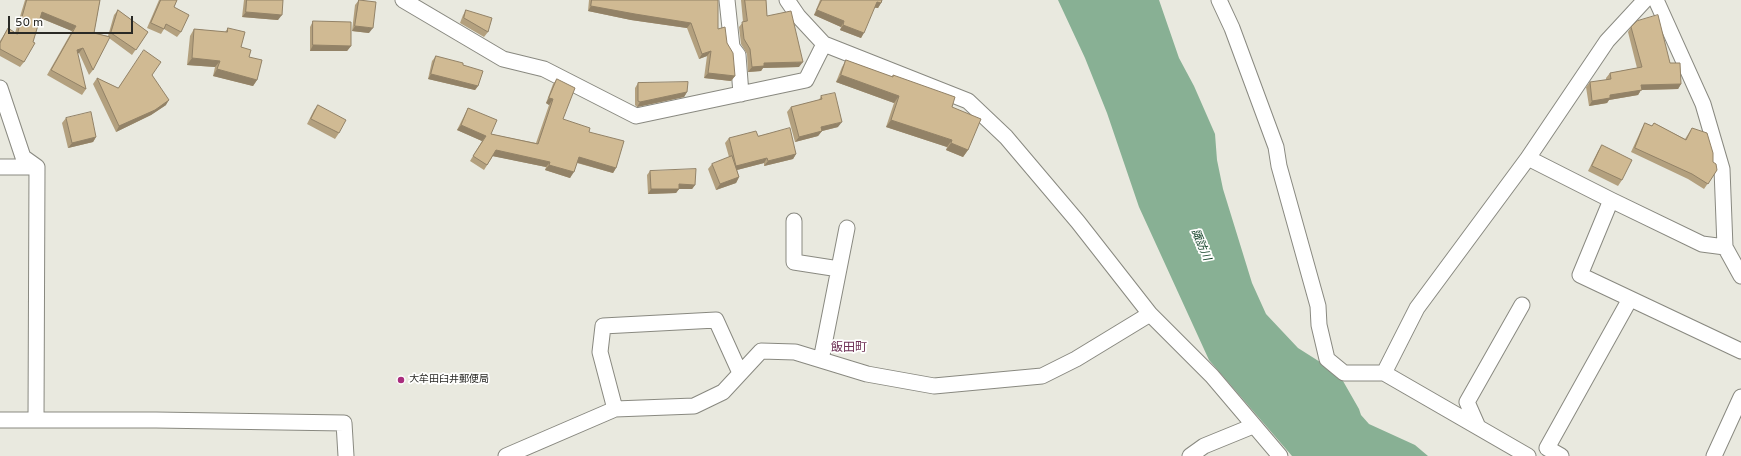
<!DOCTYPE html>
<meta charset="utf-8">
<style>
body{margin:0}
#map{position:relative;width:1741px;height:456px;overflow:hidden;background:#e9e9df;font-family:Overpass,sans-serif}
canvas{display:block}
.scale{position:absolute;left:8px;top:16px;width:125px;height:18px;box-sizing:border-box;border:2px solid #292925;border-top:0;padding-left:5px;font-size:12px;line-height:14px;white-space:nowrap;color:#292925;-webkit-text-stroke:3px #fffffe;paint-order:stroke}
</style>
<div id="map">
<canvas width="1741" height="456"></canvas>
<div class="scale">50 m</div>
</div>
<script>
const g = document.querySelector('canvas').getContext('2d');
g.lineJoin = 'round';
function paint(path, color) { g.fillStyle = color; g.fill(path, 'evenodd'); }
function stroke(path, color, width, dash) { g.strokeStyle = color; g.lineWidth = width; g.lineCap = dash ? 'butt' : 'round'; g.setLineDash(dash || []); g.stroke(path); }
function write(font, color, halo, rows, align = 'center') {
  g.font = font + ' Overpass,"Noto Sans JP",sans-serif'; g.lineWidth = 3.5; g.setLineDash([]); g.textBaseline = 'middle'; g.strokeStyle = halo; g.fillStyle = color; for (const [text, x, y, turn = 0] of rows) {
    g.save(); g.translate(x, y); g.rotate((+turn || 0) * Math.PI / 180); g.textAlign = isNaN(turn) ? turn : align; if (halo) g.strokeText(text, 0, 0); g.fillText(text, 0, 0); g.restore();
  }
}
paint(new Path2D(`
 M1058,0H1159L1179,58L1194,86L1215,134L1217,160L1223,189L1252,283L1266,314L1298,348L1339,374L1359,409L1361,415L1369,424L1415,445L1428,456H1292L1209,360L1139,207L1107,113L1085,58Z`), '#88b094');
const street = new Path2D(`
 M403,0L503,59L544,69L636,116L806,80L824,44
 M727,0L732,47L738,55L741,94
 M787,0L798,16L824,44L968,101L1006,137L1078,222L1150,314L1212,376L1280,456
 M1219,0L1232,28L1276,147L1279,166L1318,306L1319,325L1327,359L1344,373H1384L1528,456
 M1656,0L1703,104L1722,169L1725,247L1741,276
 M0,88L23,157L37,167
 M1528,158L1611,200L1702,244L1725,247
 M0,167H37L36,420
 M1611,200L1580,275L1741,351
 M794,221V262L839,269
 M821,360L847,228
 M1384,373L1417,308L1528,158L1607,41L1645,0
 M615,409L600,352L603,326L716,320L740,373
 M0,420H156L344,423L346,456
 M1478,427L1467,402L1522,305
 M506,456L615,409L694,406L723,392L761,351L795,352L867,374L934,386L1042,376L1076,359L1150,314
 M1190,456L1204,446L1253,426
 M1561,456L1547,448L1630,299
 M1714,456L1741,397`);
stroke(street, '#898980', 17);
stroke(street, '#fff', 15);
paint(new Path2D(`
 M25,0H100L94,33L108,36L114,15L118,10L148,32L132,55L109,38L93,70L89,75L79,53L77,54L86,89L82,95L47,75L72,31L40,18L24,62L20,67L0,56V41L8,28L15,33Z
 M159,0H177L174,7L181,32L177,37L164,29L161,34L147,28Z
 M244,0H283L278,20L242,17Z
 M359,0L369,33L352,31L355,5Z
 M589,0H718V29L727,43L735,76L731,81L704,78L707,56L699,59L687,28L631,20L588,11Z
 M741,0H766L767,16L799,67L763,68L761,71L748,72L747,54L741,44L739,27L743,22Z
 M820,0H882L881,3L878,8H874L861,38L840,30L841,27L814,15Z
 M466,10L488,32L484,37L460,23L463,15Z
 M313,21L351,46L347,51H310V27Z
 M1631,27L1670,63L1681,84L1678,89L1641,90L1638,95L1609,100L1607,103L1589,106L1586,87L1590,82L1606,80V78L1610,73L1637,68L1628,32Z
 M228,28L241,47L249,57L257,80L253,86L213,76L215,67L187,65L190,36L194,29L225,32Z
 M436,56L463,65L478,86L475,90L428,79L432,61Z
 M846,60L892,77L893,75L952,107L968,150L963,157L946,150L947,147L886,127L894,103L836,82L842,67Z
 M152,75L166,105L151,115L116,132L93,84L97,78L118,88Z
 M557,79L563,119L589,132L616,168L613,173L577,163L570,178L545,170L546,167L493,156L484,170L470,161L482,141L457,130L468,108L491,134L536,143L549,105L546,103L553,84Z
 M638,83L687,92L684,97L637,107L635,105V88Z
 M821,96L838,127L822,131L818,136L795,142L787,112L791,107L819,100Z
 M318,105L339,133L335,139L307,124L314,110Z
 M66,118L96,137L93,142L68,148L62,123Z
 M1645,123L1652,126L1654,123L1685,139L1692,128L1713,162L1717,170L1704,189L1688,179L1631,152L1642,128Z
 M758,136L796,154L793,159L764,166V163L737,170L739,177L736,183L716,190L708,169L712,164L729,157L725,143L729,138Z
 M1602,145L1622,180L1618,186L1588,171L1598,151Z
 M650,171L695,185L692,189H679L676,193L648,194L647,175Z`), '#b3a07e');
paint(new Path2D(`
 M877,2L881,3L878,8L873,7Z
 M591,6L691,23L687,28L631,20L588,11Z
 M817,10L844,21L841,27L814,15Z
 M42,12L76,26L72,31L38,17Z
 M246,12L282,15L278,20L242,17Z
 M843,25L864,33L861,38L840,30Z
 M355,26L373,28L369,33L352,31Z
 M313,45L351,46L347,51H310Z
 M83,48L79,53L73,55L77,50Z
 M711,51L707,56L699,59L702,54Z
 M192,58L220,61L215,67L187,65Z
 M803,62L799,67L763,68L761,71L748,72L752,67L764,63Z
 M217,69L257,80L253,86L213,76Z
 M708,73L735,76L731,81L704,78Z
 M431,74L478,86L475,90L428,79Z
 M841,75L899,96L894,103L836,82Z
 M1681,84L1678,89L1641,90L1638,95L1609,100L1607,103L1589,106L1592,101L1641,85Z
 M687,92L684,97L637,107L640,102Z
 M549,98L553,99L549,105L546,103Z
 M169,100L166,105L151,115L116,132L119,126Z
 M891,120L952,140L947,147L886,127Z
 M842,122L838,127L822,131L818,136L795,142L799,137L821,127Z
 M461,125L486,136L482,141L457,130Z
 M96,137L93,142L68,148L72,143Z
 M951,143L968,150L963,157L946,150Z
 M496,150L550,162L546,167L492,156Z
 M796,154L793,159L764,166L768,161Z
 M579,157L616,168L613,173L575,162Z
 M767,158L764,163L733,171L736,166Z
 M549,165L574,172L570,178L545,170Z
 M739,177L736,183L716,190L720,184Z
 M679,184L695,185L692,189H679L676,193L648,194L651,189Z`), '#928267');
const building = new Path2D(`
 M27,0H100L94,33L110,37L93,70L83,48L77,50L86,89L51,70L76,26L42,12L33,42L35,43L24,62L0,49V43L8,28L17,34Z
 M161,0H177L174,7L189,15L181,32L166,24L164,29L151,23Z
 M247,0H283L282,15L246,12Z
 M359,0L376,2L373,28L355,26Z
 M592,0H718V29L725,27L727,43L733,53L735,76L708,73L711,51L702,54L691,23L635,14L591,6Z
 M745,0H766L767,16L791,11L803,62L764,63V66L752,67L750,49L744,39L742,22L747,21Z
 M822,0H882L881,3L877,2L864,33L843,25L844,21L817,10Z
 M118,10L148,32L136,50L111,33Z
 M466,10L492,18L488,32L464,18Z
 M1658,15L1670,63H1680L1681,84L1641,85L1642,90L1610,95V98L1592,101L1590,82L1611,79L1610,73L1642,67L1631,27L1637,21Z
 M313,21L351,22V46L313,45Z
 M228,28L245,32L241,47L251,50L249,57L262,60L257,80L217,69L220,61L192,58L194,29L227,32Z
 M144,50L161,62L152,75L169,100L155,110L119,126L97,78L118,88Z
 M436,56L463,63V65L483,71L478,86L431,74Z
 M846,60L893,77V75L955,97L952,107L981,119L968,150L951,143L952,140L891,120L899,96L841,75Z
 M557,79L575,88L563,119L590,128L589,132L624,141L616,168L579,157L574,172L549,165L550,162L496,150L487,165L473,156L486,136L461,125L468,108L497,120L491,134L538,144L553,99L549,98Z
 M688,82L687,92L640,102L638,101V83Z
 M835,93L842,122L821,127L822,131L799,137L791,107L822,99L821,96Z
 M318,105L346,120L339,133L311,119Z
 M91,112L96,137L72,143L66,118Z
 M1645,123L1652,126L1654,123L1686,140L1692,128L1707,133L1713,153V162L1716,164L1717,170L1708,184L1692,174L1635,148Z
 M790,128L796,154L768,161L767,158L736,166L729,138L756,131L758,136Z
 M1602,145L1632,160L1622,180L1592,166Z
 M732,156L739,177L720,184L712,164Z
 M696,169L695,185L679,184V189H651L650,171Z`);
paint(building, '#d0ba93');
stroke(building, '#928267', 1);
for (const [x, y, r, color] of [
 [401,380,4,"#a92c7d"]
]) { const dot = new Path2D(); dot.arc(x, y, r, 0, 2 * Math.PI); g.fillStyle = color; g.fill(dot); stroke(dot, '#fffffe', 1.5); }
write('10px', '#292925', '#fffffe', [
 ["大牟田臼井郵便局",409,380]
], 'left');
write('italic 11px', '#0d3e23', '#fffffe', [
 ["諏訪川",1200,245,67]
]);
write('12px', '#6e3055', '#fffffe', [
 ["飯田町",849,349]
]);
</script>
